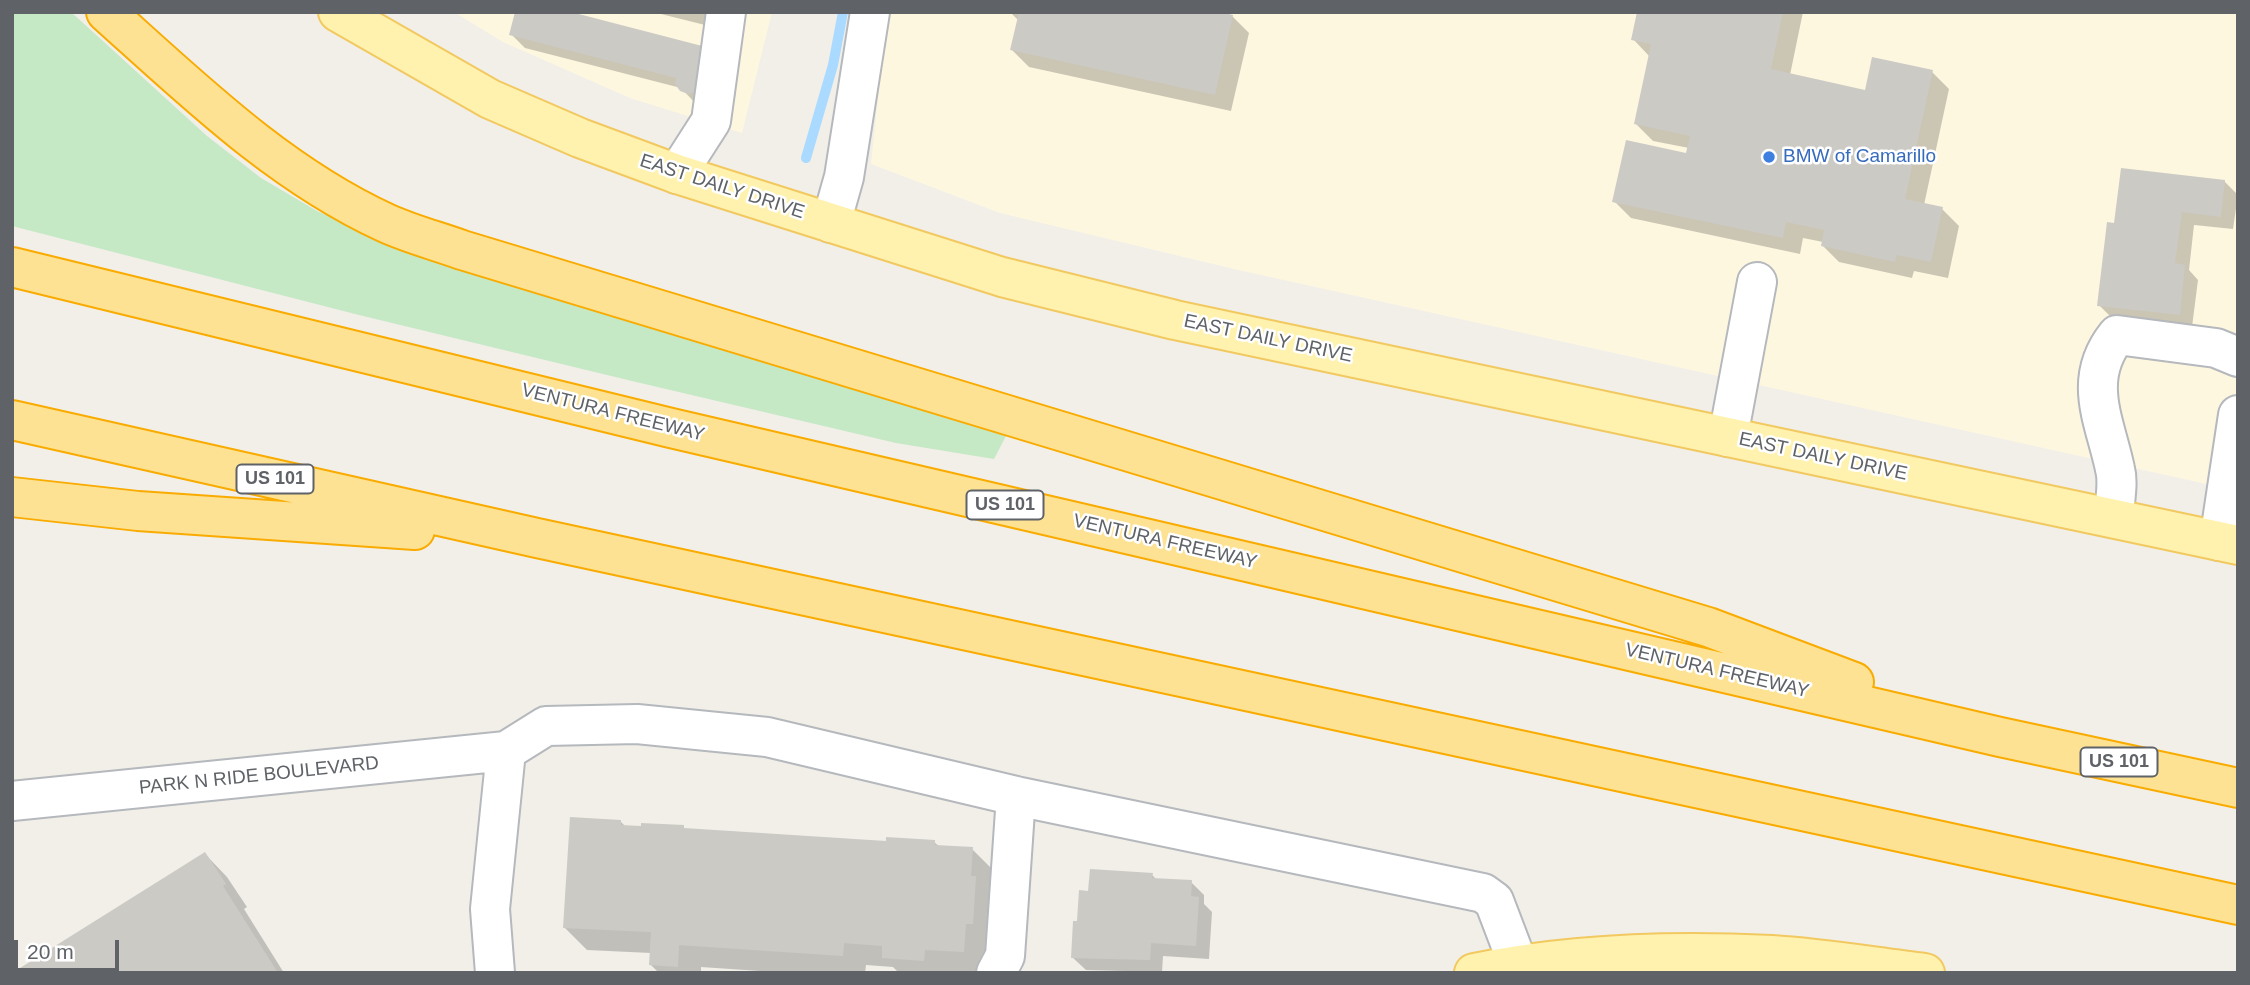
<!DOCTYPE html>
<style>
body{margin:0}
#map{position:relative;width:2250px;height:985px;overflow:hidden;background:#f1efe8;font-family:Helvetica,sans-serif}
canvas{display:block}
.frame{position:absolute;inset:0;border:14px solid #5f6368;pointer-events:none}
.scale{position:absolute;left:14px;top:940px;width:105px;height:32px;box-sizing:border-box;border:4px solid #5f6368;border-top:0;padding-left:9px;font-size:21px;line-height:24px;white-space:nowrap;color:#5f6368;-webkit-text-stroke:5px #fff;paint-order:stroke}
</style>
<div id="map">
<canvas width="2250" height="985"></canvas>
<div class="frame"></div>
<div class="scale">20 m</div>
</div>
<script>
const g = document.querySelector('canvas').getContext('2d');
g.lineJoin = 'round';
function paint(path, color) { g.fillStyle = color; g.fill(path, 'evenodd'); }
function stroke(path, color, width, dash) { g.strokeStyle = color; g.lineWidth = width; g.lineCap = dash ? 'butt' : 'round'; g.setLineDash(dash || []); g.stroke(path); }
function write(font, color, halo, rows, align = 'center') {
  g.font = font + ' Helvetica,sans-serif'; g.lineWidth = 5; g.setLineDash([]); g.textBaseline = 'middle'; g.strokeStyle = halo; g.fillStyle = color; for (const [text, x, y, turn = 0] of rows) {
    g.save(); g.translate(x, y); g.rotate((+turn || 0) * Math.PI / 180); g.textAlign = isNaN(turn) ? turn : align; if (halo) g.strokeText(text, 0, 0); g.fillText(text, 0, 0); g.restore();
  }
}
paint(new Path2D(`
 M454,12H772L742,133L630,98L503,42Z
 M887,12H2238V491L1234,269L1000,213L871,164Z`), '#fef7e0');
paint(new Path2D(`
 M12,12H71L207,136L261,178L317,211L385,242L1007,434L994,459L896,443L632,381L359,315L12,226Z`), '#c5e8c5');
paint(new Path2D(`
 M564,12L715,98L696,104L681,88L525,48L511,34Z
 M653,12H725L721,29Z
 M1010,12H1213L1232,16L1249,33L1231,111L1029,67L1012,50L1019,21Z
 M1638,12H1803L1790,75L1866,92L1932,72L1949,89L1924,205L1942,209L1959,226L1948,278L1914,271L1912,278L1839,262L1822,245L1823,242L1803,238L1800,254L1631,218L1614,201L1687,155L1689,148L1653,141L1636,124L1650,57L1633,39Z
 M2224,181L2238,195L2233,229L2194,225L2189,270L2198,280L2192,327L2112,318L2099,305L2116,225Z
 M621,822L626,827H683L686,830L887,843L934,842L940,847L972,849L995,872L986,973H899L893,967L866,965L865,973H789L701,967V973H659L650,964L651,953L587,950L564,927Z
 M205,854L227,877L247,907L244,909L284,973H14Z
 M1152,875L1157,880L1191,882L1204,895V904L1212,912L1209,959L1163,956L1162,972L1086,970L1072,957L1079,922L1090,893Z`), '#0003');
stroke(new Path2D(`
 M806,158L833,65L843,12`), '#aadaff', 10);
paint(new Path2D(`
 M515,12H571L706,47L697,91L688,94L680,91L675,84L676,78L509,35Z
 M1019,12H1221L1233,15L1215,95L1010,50Z
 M1637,12H1783L1771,69L1865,90L1872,57L1933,70L1905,199L1943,207L1931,262L1897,255L1895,262L1821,246L1824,230L1786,222L1783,238L1612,202L1626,140L1686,153L1690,136L1634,124L1651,44L1631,40Z
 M2121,168L2225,180L2221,217L2182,212L2175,263L2185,265L2180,315L2097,306L2107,222L2114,223Z
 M570,817L621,820V825L641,826V823L684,825V828L886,841V837L935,840V845L973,847L971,876H976L973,924H966L964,952L925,950L924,961L882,958V946L844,943L843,956L679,945L678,967L649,965L651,932L563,928Z
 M205,852L226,884L223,886L278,973H12Z
 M1090,869L1153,873L1152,878L1192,880L1191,896L1199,897L1196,946L1151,943L1150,960L1071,958L1073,921H1077L1079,890L1088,891Z`), '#cccac5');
const minor = new Path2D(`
 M677,174L711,121L726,12
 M831,223L844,177L870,12
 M1728,437L1757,282
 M2114,518C2114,503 2119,484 2115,469C2105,421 2081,380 2117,335L2216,348L2238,357
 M2219,541L2238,415
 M12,801L506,751
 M495,973L490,909L506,751L546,726L637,724L767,737L1016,796L1483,893L1494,901L1518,964
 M996,973L1005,956L1016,796`);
const major = new Path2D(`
 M338,12L490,99L580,138L677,174L1002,277L1175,320L2238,545
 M1474,973C1571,953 1673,950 1772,955C1823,958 1874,967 1925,973`);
const highway = new Path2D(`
 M106,12C193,90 279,174 386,223C410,234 437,241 462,250L1708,627L1854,682
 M12,267L671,428L2000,737L2238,788
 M12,420L537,538L2238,905
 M12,497L138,511L415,530`);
stroke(minor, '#b5b8bc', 42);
stroke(major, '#f2c960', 42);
stroke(highway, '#f9ab00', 42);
stroke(minor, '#fff', 38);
stroke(major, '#fff2af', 38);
stroke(highway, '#fde293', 38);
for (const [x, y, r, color] of [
 [1769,157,7,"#3f7fe0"]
]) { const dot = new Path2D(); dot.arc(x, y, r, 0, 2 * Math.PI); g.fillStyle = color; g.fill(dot); stroke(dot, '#fff', 2.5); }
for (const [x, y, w] of [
 [275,479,77],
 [1005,505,77],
 [2119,762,77]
]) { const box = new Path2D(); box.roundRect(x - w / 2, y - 14.5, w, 29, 5); g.fillStyle = '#fff'; g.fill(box); stroke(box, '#5f6368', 2); }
write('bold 18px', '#5f6368', null, [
 ["US 101",275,479],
 ["US 101",1005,505],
 ["US 101",2119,762]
]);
write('19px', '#366cbe', '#fff', [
 ["BMW of Camarillo",1783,157]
], 'left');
write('19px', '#5f6368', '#fff', [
 ["EAST DAILY DRIVE",722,187,18],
 ["EAST DAILY DRIVE",1268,339,12],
 ["VENTURA FREEWAY",613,413,14],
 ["EAST DAILY DRIVE",1823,457,12],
 ["VENTURA FREEWAY",1165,542,13],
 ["VENTURA FREEWAY",1717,671,13],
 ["PARK N RIDE BOULEVARD",259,776,-6]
]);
</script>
